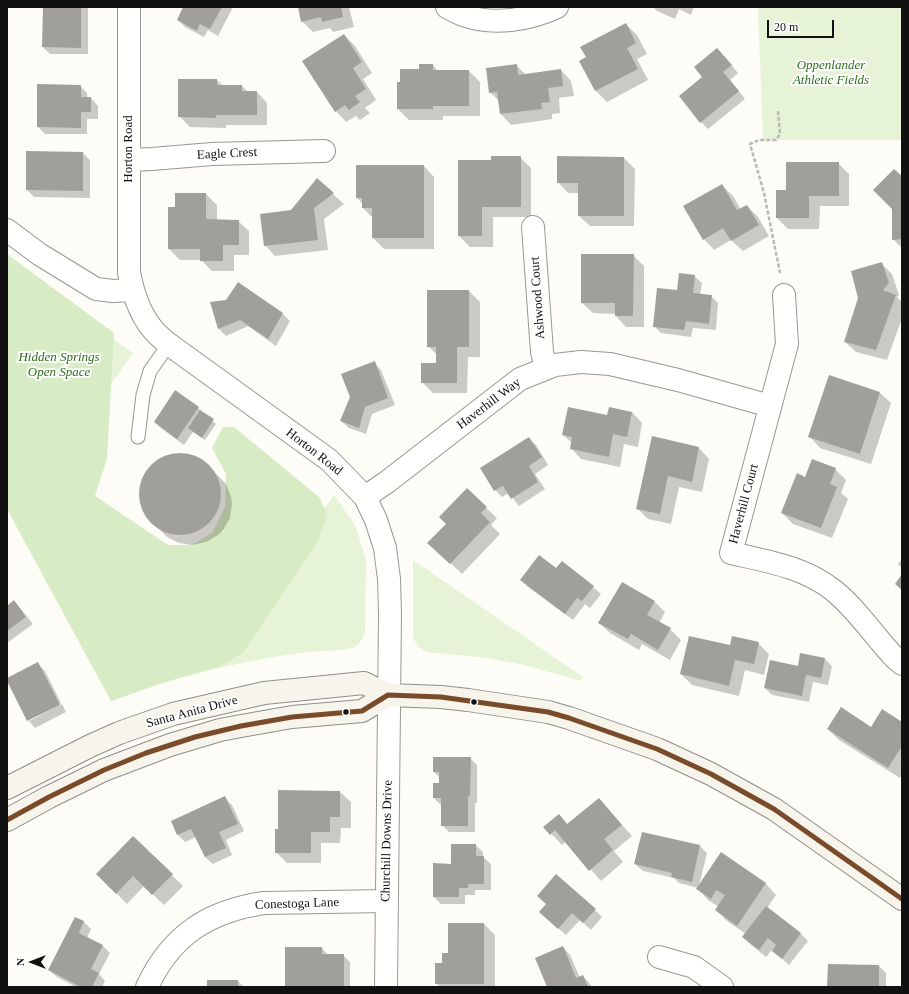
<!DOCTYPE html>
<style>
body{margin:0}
#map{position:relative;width:909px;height:994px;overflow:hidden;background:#fdfcf7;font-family:Georgia,serif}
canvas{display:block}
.frame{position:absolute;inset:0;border:8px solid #111;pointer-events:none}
.north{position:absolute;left:12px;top:942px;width:40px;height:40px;-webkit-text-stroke:3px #fff;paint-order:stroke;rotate:270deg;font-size:11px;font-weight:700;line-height:16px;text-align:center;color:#111}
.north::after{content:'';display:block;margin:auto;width:14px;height:18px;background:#111;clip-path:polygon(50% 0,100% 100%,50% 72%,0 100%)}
.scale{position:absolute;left:767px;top:20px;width:67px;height:18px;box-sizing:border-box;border:2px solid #111;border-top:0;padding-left:5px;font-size:12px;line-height:14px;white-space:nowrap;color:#111;-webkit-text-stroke:3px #fff;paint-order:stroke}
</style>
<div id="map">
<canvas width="909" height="994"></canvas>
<div class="frame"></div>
<div class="north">N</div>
<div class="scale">20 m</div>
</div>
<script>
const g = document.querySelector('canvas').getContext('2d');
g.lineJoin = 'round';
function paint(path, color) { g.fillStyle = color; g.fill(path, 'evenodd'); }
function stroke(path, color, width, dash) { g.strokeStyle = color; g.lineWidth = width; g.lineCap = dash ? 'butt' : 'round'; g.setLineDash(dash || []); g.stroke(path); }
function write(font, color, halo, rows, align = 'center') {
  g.font = font + ' Georgia,serif'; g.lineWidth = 4; g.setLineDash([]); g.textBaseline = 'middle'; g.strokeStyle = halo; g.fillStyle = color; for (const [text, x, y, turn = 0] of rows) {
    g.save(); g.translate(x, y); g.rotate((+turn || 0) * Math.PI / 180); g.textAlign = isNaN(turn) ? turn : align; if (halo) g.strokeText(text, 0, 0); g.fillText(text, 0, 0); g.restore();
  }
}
paint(new Path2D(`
 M758,7H902V140H763Z
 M7,263L133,353L26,502L227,646L334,495L355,525L366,559L365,632C363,639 360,643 355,647C346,651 313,651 300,653C235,662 173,678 111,701L7,509Z
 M413,560L583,677L581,681L524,665L487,658L427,652C418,647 414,643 413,633Z`), '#e7f3d7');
paint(new Path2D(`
 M7,254L114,333L107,459L95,496L168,545H192L212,533L225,507L226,474L212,448L223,427H234L319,497L327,514L318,541L243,653L218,667L168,681L111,701L7,509Z`), '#d7ecc4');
paint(new Path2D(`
 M44,7H88V54H50L43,47Z
 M184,7H233L218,36L208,30L204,37L185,27L178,20Z
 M299,7H349L354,27L333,32L330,28L313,32L302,21Z
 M653,7H694L691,15L679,9L675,19L657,11Z
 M626,24L637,35L647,54L637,59L648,80L607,102L596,91L580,61L587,58Z
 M344,35L355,46L372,73L363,79L376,100L365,108L370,113L360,120L356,116L346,122L336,111Z
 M724,56L738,73L730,80L745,99L708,129L701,122L704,77Z
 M433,65L438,71H469L480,82V116H443V120H409L398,109L420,70Z
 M516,65L526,75L561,70L571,81L574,96L559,98L560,113L552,114V119L511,125L501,114L499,101L490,92Z
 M217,80L223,86H242L248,92H257L267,103V125H226V128L190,127L179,116Z
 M80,86L87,93V98H91L98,106V119H87V134H45L38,127Z
 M27,152L83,153L90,160V198L34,197L27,190Z
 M520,157L531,168V217H493V247H470L459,236L492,161Z
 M624,158L635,169L634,226H590L579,216V193H568L558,182Z
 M838,163L849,174V206H820L819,229H788L777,218L787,191Z
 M424,166L434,177V249H384L373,238V218L363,208V204L357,198Z
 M902,178V246L901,247L893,239Z
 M317,180L344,204L324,219L328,250L275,256L265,245Z
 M722,185L733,196L741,210L747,206L758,217L769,236L743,251L731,240L714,250L704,239Z
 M206,194L217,205V220L238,221L249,231V255H234V271H212L201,260H180L169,249L176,208Z
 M633,255L644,266V327H626L616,316V314L593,313L582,303Z
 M881,263L892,274L899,295L897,297L902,302V318L887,360L856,352L845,342Z
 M694,276L702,283L700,295L711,296L718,303L716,330L693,328L691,337L661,333L654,326L678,291Z
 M239,283L283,314L290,321L276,346L248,326L226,336L219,329L212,303L227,301Z
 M428,291H469L480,302V357H468L467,393H433L422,382L437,364V355L428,346Z
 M374,363L381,370L395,405L372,414L366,434L349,428L341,421Z
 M175,392L198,408L216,424L205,440L193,432L184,445L162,429L155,422Z
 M880,393L891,403L871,464L820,448L810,437Z
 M632,412L642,423L638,447L624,444L620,467L581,459L571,448L572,443L563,435L608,416Z
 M528,438L536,445L548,465L535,474L545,489L519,506L509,493L502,497L495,490Z
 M653,438L699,448L709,459L702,492L679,487L671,524L648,519L637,508Z
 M179,454L193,456L205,462L226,484L231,497L232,504L230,518L223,530L218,535L206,542L192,545L179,543L167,537L150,520L143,508L140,495L142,481L149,469L153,464L165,457Z
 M835,469L846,480L841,493L848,499L832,538L793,524L782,513L806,478Z
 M486,508L497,518L491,525L500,534L462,574L440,553Z
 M902,559V568L898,564Z
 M556,570L593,587L601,594L590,608L585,604L573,620L528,587L521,580Z
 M14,601L21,609L33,624L7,643V607Z
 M654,601L665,612L659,623L670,629L681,640L670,660L642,644L639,650L610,633L599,623Z
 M758,643L769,654L764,675L745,670L739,696L692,685L681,674L730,646Z
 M825,659L832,666L828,685L813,682L809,702L772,695L765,688L798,667Z
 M38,664L45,671L61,703L29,719V721L62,704L66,712L35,728L28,720L7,679Z
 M902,723V774L900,778L839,740L828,729L872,728Z
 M434,758H470L477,765V803H475V832H449L442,825L441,805L434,798L440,784V778L434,772Z
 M340,792L351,802V828H341L340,843H321V863H287L276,852L279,830Z
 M225,798L232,805L244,831L226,840L232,855L213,864L205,857L196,837L185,842L178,835L172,822Z
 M599,799L632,836L614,851L623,862L601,881L566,841L562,845L545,827L559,815L568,825Z
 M133,837L183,886L164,905L144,886L127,904L97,874Z
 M475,845L483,852V857L491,864V890H475V895H465V904H441L434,897L452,865Z
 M700,846L707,853L699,886L721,854L766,884L776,895L767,908L801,934L808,941L789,965L772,950L766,957L750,944L743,937L746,934L727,921L716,910L719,907L708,900L698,888L679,883L674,878L643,871L635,864Z
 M595,910L602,917L591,930L580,920L566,935L540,912Z
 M75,918L84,922L91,929L87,938L103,946L110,953L99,974L105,981L102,987H76L57,977L49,970Z
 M484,924L495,935V987H440L436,983L443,964L449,954Z
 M563,947L570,955L580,978L583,976L590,984L592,987H548Z
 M286,948H322L328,955H343L350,962V987H287Z
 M879,966L886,973V987H828Z
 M238,981L244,987H208Z`), '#0003');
paint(new Path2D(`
 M43,7H81V48L42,47Z
 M183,7H222L210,29L200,24L197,31L177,20Z
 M298,7H341L343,17L322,22L321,17L301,22Z
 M626,23L636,43L627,48L638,69L595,91L579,61L586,57L580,47Z
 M344,34L362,62L353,68L366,89L355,96L360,102L349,110L345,105L335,112L302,61Z
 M717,48L732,65L723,72L739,91L700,123L679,96L702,77L694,67Z
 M419,64H433V70H469V106H433V109H397V82H400V69H419Z
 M517,64L518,75L561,69L563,86L548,88L550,102L541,103L542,109L500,114L497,92L489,93L486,68Z
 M178,79H217V85H242V91H257V115H216V118L178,117Z
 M37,84L81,85V97H91V112H81V128L37,127Z
 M26,151L83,152V191L26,190Z
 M491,156H521V207H482V236H458V160H491Z
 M557,156L624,157V216H578V183H557Z
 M786,162H839V196H809V218H776V190H786Z
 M356,165H424V238H372V208H362V198H356Z
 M894,169L902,176V239L892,240V209L873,190Z
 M317,178L334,193L314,208L318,240L264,246L260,214L291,210Z
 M722,184L737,210L747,205L759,225L731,241L723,228L703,240L683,206Z
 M175,193H206V219L239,220V245H223V261H200V249H168V207H175Z
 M581,254H634L633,316H615V303H581Z
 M882,262L889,283L883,290L896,295L876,350L844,342L858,298L851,271Z
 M679,273L695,275L693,293L712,295L709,324L686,321L684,330L653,327L657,288L677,290Z
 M238,282L283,313L268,339L240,320L218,329L210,302L226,300Z
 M427,290H469V347H457V383H421V363H436V347H427Z
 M375,361L388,398L365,407L359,428L340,421L350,397L341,374Z
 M829,375L880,392L860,454L808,437Z
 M175,390L199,407L177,439L154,422Z
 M568,407L607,415L609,407L632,412L627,437L613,434L609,457L570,449L572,437L562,435Z
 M200,410L214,419L202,438L188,428Z
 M652,436L699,447L692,482L668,476L660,514L636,509Z
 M529,437L542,457L529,466L538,482L511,499L503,486L494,491L480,468Z
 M139 494a41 41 0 1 1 82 0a41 41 0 1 1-82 0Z
 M812,459L836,468L830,484L837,487L821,528L781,513L797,473L805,477Z
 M467,488L487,507L481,513L490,522L450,564L427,543L446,524L439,517Z
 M539,555L556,568L562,561L594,586L582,601L577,598L565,614L520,580Z
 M902,574V590L895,584Z
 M622,582L655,601L647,615L671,628L658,650L631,634L628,639L598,623Z
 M14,600L26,617L7,631V606Z
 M689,636L730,645L732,636L759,642L754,664L735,660L729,686L680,674Z
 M800,653L825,658L821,678L806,675L802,696L764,688L770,660L798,666Z
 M38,662L60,705L27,721L7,681V678Z
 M841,707L871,727L882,709L902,722V746L888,768L827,729Z
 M433,757H471L470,796H468V826H441V798H433V783H439V772H433Z
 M278,790L340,791V817H330V832H311V853H275V829H278Z
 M225,796L238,824L219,832L226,848L205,857L191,829L177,835L171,821Z
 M599,798L622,825L604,839L613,850L589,871L555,830L550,835L543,827L559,814L567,824Z
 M642,832L700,845L692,882L671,877L672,873L634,864Z
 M133,836L173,874L152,895L133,876L116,894L96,874Z
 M451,844H476V856H484V884H468V888H459V897H433V863L451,864Z
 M721,852L766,883L737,926L715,910L725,895L716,890L711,899L696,889Z
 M556,874L596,909L583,923L572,913L558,929L539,912L546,904L537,896Z
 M766,906L801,933L782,959L772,951L776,945L768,938L759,950L742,937Z
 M75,917L84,921L79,933L103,945L91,969L99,973L92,987H81L48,970Z
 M448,923H484V984H435V963H442V953H448Z
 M563,946L576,978L583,975L588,987H547L535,958Z
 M285,947H322V954H344V987L285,986Z
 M828,964L879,965V987H827Z
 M207,980H238V987H207Z`), '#a19f9c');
const service = new Path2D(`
 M138,437L143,395L150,371L169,344`);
const minor = new Path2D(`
 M129,7V272C133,294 141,318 157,334C162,339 168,344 174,348L329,460L365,497L376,520L385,548L389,579L390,614L386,987
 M447,7C452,10 458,13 463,15C493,26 529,20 557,7
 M129,160L152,159L212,154L324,151
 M533,227L542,352L546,368
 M7,230L39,254L96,289L113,291L132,290
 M784,295L787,344L731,553C766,561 804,567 833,590C857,609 874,636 895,658L902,664
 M365,497L387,482L520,379L555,365L581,362L610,364L678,380L770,406
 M659,957L694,967L722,987
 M147,987C171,935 209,911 264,903L386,901`);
const secondary = new Path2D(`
 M7,788L90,746L119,733L173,714L264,693L364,683L388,695L441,697L468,700L548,712L569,718L657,749L711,774L774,809L902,899
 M7,820L49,797L104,770L170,745L220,730L241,726L292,717L362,711L388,695`);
stroke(service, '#979795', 15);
stroke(minor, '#979795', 24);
stroke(secondary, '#8e8d8b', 24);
stroke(new Path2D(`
 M778,111L780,134L776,140H759L750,144L764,193L780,273`), '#b9b9b8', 2.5, [4, 2]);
stroke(service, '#fffffe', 13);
stroke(minor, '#fffffe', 22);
stroke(secondary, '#f6f4eb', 22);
stroke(new Path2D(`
 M7,820L49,797L104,770L146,753L195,737L241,726L292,717L362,711L388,695L441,697L548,712L569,718L657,749L711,774L774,809L902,899`), '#7a4b2a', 5);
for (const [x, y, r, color] of [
 [474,702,3.5,"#111"],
 [346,712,3.5,"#111"]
]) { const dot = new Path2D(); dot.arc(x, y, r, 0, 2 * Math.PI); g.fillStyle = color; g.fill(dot); stroke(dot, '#fff', 1.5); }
write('italic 13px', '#2d6d1d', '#fff', [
 ["Oppenlander",831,66],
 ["Athletic Fields",831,81],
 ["Hidden Springs",59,358],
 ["Open Space",59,373]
]);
write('13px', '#111', '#fff', [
 ["Horton Road",129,149,-90],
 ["Eagle Crest",227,154,-3],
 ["Ashwood Court",538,298,-94],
 ["Haverhill Way",489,404,-37],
 ["Horton Road",314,452,38],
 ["Haverhill Court",744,504,-75],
 ["Santa Anita Drive",192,712,-15],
 ["Churchill Downs Drive",387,841,-89],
 ["Conestoga Lane",297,904,-2]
]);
</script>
